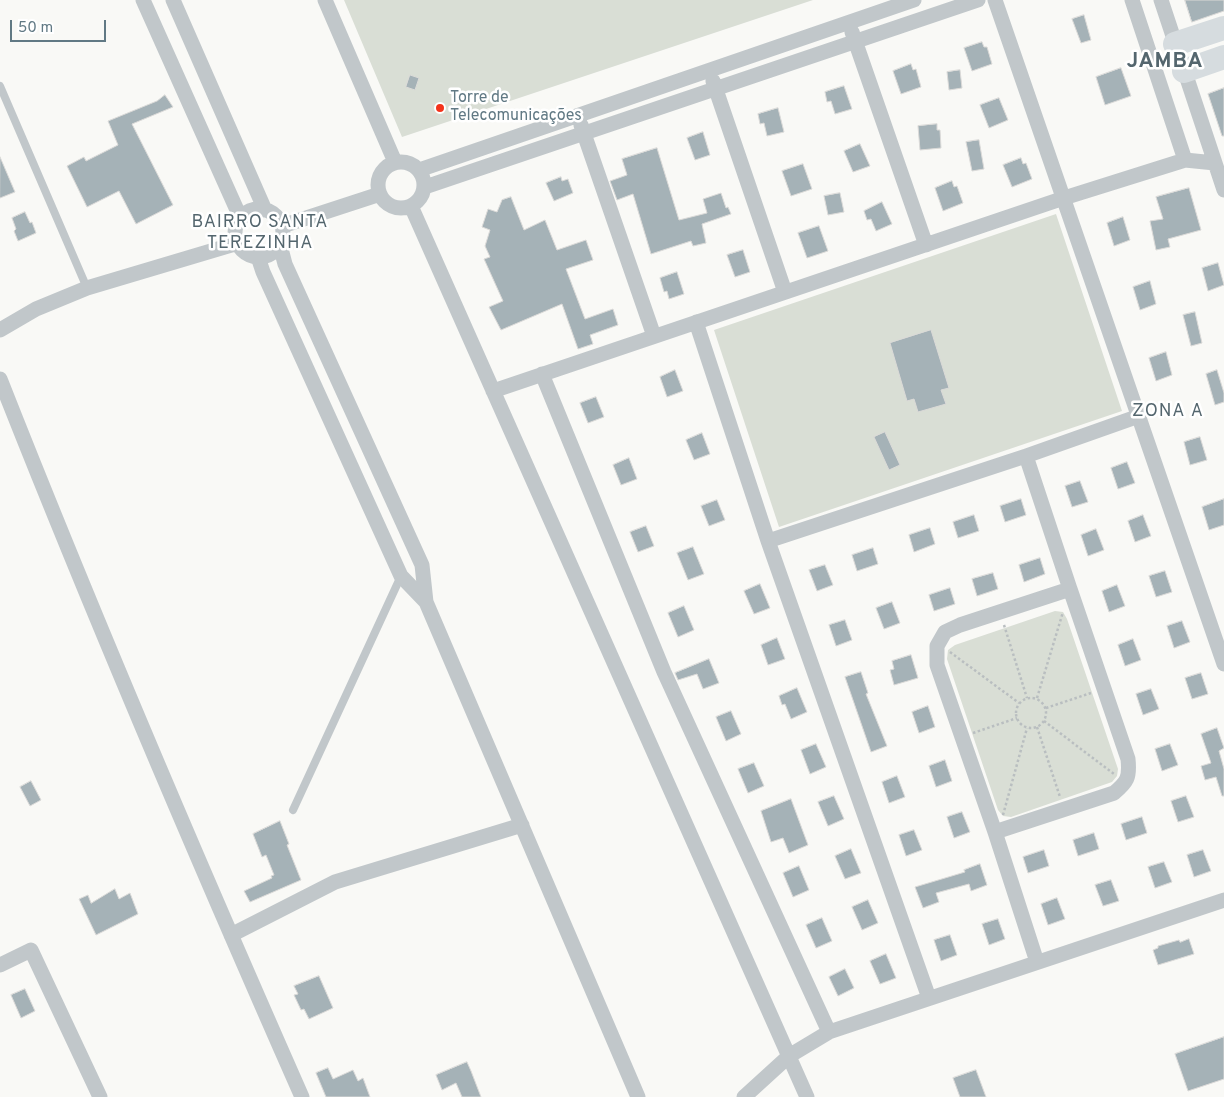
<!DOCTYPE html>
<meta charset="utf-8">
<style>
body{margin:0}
#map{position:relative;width:1224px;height:1097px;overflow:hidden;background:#f9f9f6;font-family:Overpass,sans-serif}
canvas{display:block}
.scale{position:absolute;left:10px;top:20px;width:96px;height:22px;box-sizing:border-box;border:2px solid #617984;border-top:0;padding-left:6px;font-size:15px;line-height:18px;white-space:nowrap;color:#617984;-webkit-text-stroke:4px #fff;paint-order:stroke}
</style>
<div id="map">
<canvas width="1224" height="1097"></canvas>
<div class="scale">50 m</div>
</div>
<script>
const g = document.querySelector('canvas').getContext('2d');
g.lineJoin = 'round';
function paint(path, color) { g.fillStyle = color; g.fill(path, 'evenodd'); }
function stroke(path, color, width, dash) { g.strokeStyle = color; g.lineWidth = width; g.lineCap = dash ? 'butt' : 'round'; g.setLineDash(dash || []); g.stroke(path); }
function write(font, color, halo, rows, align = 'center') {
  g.font = font + ' Overpass,sans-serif'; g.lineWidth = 5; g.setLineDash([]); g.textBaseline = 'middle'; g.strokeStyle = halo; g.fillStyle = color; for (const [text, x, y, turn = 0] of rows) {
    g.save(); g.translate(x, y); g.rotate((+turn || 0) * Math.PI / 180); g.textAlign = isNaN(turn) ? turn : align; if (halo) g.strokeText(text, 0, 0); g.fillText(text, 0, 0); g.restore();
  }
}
paint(new Path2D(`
 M344,0H813L402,137Z
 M1056,214L1122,411L779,527L714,330Z
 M1055,611L1063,612L1067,619L1118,769L1117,776L1112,782L1011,817L1003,816L998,810L947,659L948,650L955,645Z`), '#d9ded5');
const building = new Path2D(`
 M1185,0H1224V11L1192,22Z
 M1084,15L1091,40L1081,43L1072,19Z
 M982,42L984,47H987L992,64L972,71L964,48Z
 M911,64L913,70L916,69L921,87L901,94L893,71Z
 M1121,68L1131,96L1105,105L1096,77Z
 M960,70L962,88L949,90L947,72Z
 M410,75L419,78L415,90L406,87Z
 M844,86L852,109L835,114L831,101L827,102L825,92Z
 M1224,88V136H1222L1208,94Z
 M165,95L173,107L132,124L173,205L136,224L119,191L87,207L67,166L84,157L86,161L118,145L108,121L157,101Z
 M999,98L1008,120L989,128L980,105Z
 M778,108L784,132L767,136L764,123L760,124L758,114Z
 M937,124V130H940L941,148L920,150L918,126Z
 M703,132L710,155L695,160L687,138Z
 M979,140L984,169L972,171L966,142Z
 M860,144L870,166L853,172L844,151Z
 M657,148L679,220L707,213L703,199L721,193L726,208L728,207L731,214L702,224L706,243L693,246L691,241L651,254L633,194L617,200L610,181L627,175L622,159Z
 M0,157L15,192L0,198Z
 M1021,158L1023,164L1026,163L1032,179L1012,187L1003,165Z
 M803,164L812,189L791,196L782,171Z
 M561,177L562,181L568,179L573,193L554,201L546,183Z
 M952,181L954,187L957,186L963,203L943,211L935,188Z
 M1189,188L1201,230L1168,239L1170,247L1156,250L1150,221L1163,219L1156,197Z
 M840,193L844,212L828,215L824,196Z
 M511,197L524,230L545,220L557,250L586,240L593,260L566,269L585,319L613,309L618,325L590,335L593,344L578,349L562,304L501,330L489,307L503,301L484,259L490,257L485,246L490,230L482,227L488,209L497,212L502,200Z
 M882,202L892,224L876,231L871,219L867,220L864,211Z
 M25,212L30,223L32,222L36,233L18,241L14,231L16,229L12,218Z
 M1123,217L1130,240L1114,246L1107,223Z
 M819,226L828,251L807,258L798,233Z
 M743,250L750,272L735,277L727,255Z
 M1218,263L1224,285L1208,291L1202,268Z
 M677,272L684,294L669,299L667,291L664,292L660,278Z
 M1150,281L1156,304L1140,310L1133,287Z
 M1195,312L1202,343L1191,346L1183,315Z
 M931,330L949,388L941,390L946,404L918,412L914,399L907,401L890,343Z
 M1166,352L1172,375L1156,381L1149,358Z
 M675,370L683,391L667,397L660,377Z
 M1217,370L1224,393V402L1215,405L1206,374Z
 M596,397L604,417L588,423L580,403Z
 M885,432L900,465L889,470L874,437Z
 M702,433L710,454L694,460L686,440Z
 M1200,437L1207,460L1190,465L1184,442Z
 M629,458L637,479L621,485L613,465Z
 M1127,462L1135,483L1118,489L1111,468Z
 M1080,481L1088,502L1072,507L1065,486Z
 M1021,499L1026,515L1005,522L1000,506Z
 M1224,499V525L1209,530L1202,507Z
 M717,500L725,520L709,526L701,506Z
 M974,515L979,531L958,538L953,522Z
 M1143,515L1151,536L1135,542L1128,521Z
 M646,526L654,546L638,552L630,532Z
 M930,528L935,544L914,552L909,535Z
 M1096,529L1104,550L1088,556L1081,535Z
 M693,547L704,574L688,580L677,553Z
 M873,548L878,564L857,571L852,555Z
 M1040,558L1045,574L1024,582L1019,565Z
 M825,565L833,585L817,591L809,570Z
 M1165,571L1172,592L1156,597L1149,576Z
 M993,573L998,589L977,596L972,579Z
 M760,584L770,608L754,614L744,591Z
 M1117,585L1125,606L1109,612L1102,591Z
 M950,588L955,604L934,611L929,595Z
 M892,602L900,623L884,629L876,608Z
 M684,606L694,630L678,637L668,613Z
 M845,620L852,640L836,646L829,625Z
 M1182,621L1190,642L1174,648L1167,626Z
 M777,638L785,659L768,665L761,645Z
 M1133,639L1141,660L1125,666L1118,645Z
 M911,655L918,678L894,685L890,670L894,669L892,661Z
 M709,659L719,683L703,689L697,674L678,680L675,673Z
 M861,672L868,693L866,694L887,746L871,752L845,677Z
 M1201,673L1208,694L1192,699L1185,678Z
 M797,688L807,712L791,719L785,704L782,705L779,696Z
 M1151,689L1159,709L1143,715L1136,694Z
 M928,706L935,727L919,733L912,712Z
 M731,711L741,734L726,741L716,717Z
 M1217,728L1224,748L1219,751L1224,769V796H1222L1216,777L1205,780L1201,766L1211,763L1201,734Z
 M816,744L826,767L810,774L801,750Z
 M1170,744L1178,765L1162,771L1155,749Z
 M945,760L952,781L936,787L929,766Z
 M754,763L764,786L748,793L738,769Z
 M897,776L905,797L889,803L882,782Z
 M31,781L41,800L30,806L20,787Z
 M834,796L844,819L828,826L818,802Z
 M1186,796L1194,817L1178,822L1171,801Z
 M791,799L808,845L789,853L783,838L771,842L761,811Z
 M962,812L970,832L954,838L947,817Z
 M1142,817L1147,833L1126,840L1121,824Z
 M280,821L289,844L287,845L301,880L250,902L244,891L272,878L271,876L274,875L266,855L262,857L253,834Z
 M914,830L922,850L906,856L899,835Z
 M1094,833L1099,849L1078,856L1073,840Z
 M851,849L861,873L845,879L835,856Z
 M1044,850L1049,866L1028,873L1023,857Z
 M1203,850L1211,871L1194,877L1187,855Z
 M1164,862L1172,882L1155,888L1148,867Z
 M980,864L987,885L971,891L969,884L936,893L939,902L923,908L915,887L965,872L964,870Z
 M799,866L809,890L793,897L783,873Z
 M1111,880L1119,901L1103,906L1095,885Z
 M115,889L119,899L130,893L138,914L96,935L79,899L88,895L91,903Z
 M1057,898L1065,919L1048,925L1041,904Z
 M868,900L878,923L862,930L852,907Z
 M822,918L832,941L816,948L806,925Z
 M998,919L1005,939L989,945L982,924Z
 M950,935L957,955L941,961L934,940Z
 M1189,939L1194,954L1158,965L1153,950L1158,948V946L1179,940L1180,942Z
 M886,954L896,978L880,984L870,961Z
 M845,969L854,988L838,996L829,977Z
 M319,976L333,1008L309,1019L304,1009L301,1010L294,995L298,994L294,986Z
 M25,989L35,1011L21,1018L11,995Z
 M1224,1037V1079L1188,1091L1175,1054Z
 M467,1062L471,1071L481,1097H462L456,1083L442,1090L436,1075Z
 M328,1068L333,1079L353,1070L358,1081L363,1078L370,1097H326L316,1073Z
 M976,1070L986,1097H960L953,1078Z`);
paint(building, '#a5b2b7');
stroke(building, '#dbdad8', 1);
stroke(new Path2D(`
 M1004,625L1027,698
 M950,652L1019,703
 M1016 713a15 15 0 1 1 30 0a15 15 0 1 1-30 0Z
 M1037,698L1063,612
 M1046,708L1091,693
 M1044,721L1114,774
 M1037,727L1060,797
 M973,733L1017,718
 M1003,815L1027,728`), '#b9bec0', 2.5, [2.5, 2.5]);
stroke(new Path2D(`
 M0,86L87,288
 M293,810L401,576`), '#c1c7ca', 8);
stroke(new Path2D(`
 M143,0L241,219
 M173,0L265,210
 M325,0L395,162
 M995,0L1224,664
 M1132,0L1185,160
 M1161,0L1224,190
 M852,32L926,245
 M713,81L785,292
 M581,125L654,336
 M378 185a23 23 0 1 1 46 0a23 23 0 1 1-46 0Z
 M419,170L914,0
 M425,187L978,0
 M411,206L807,1097
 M235 233a24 24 0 1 1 48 0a24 24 0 1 1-48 0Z
 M282,226L380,194
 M280,245L285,264L422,565L426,602L638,1097
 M258,257L263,272L401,576L426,602
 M696,322L768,541L929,998
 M0,330L36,309L87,288L238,243
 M542,374L664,672L829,1032
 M0,379C95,620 197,859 302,1097
 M493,391L1064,198L1185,160L1215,163
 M1026,456L1070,589L960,625L945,632L937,646V665L995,832L1037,962
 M768,541L1026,456L1139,416
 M995,832L1114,793C1127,782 1130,778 1128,759L1070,589
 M231,935L335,882L522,825
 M0,965L31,950L100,1097
 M744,1097L789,1056L829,1032L1224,900`), '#c1c7ca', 15);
stroke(new Path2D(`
 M1175,44L1224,28
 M1184,71L1224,57`), '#d6dcdf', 24);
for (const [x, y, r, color] of [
 [440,108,5,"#f4331b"]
]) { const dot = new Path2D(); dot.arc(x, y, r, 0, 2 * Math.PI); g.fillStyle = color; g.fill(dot); stroke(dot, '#fff', 2); }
write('16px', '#617984', '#fff', [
 ["Torre de",450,99],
 ["Telecomunicações",450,117]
], 'left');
g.letterSpacing = '1px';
write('18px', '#54666e', '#fff', [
 ["BAIRRO SANTA",260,223],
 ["TEREZINHA",260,244],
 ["ZONA A",1168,412]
]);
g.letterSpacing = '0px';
g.letterSpacing = '1px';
write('bold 21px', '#54666e', '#fff', [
 ["JAMBA",1165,63]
]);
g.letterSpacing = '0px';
</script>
